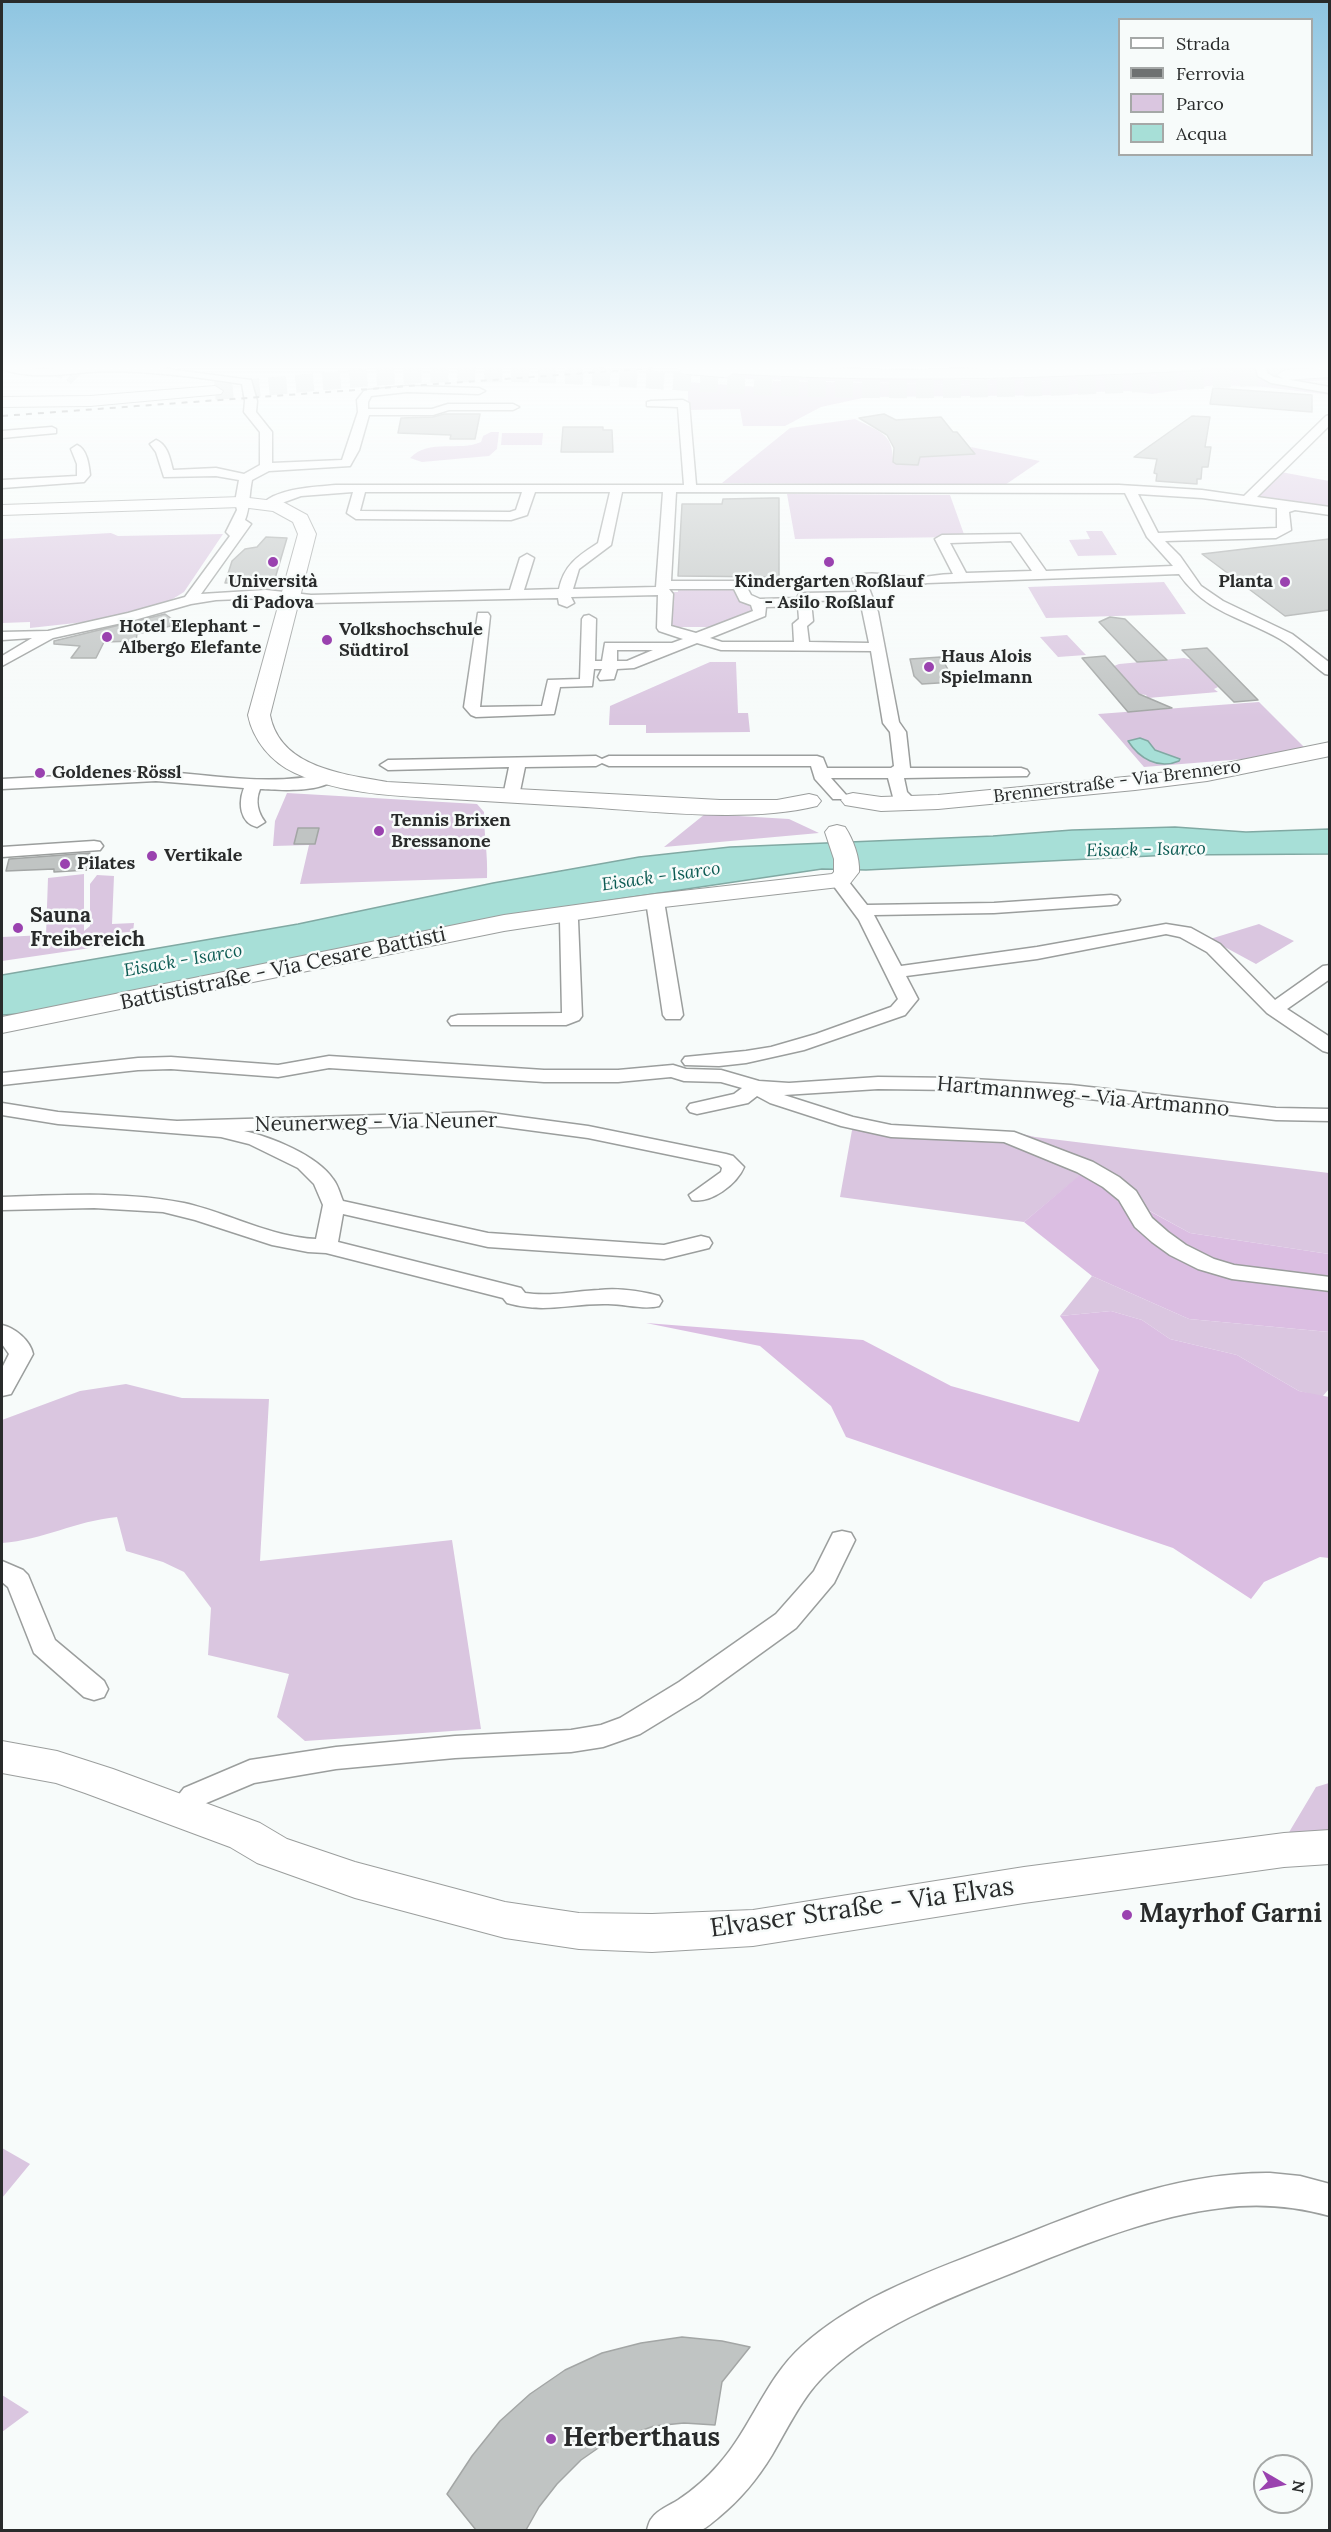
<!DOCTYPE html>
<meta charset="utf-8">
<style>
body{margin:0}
#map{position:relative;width:1331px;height:2532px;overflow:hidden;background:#f7fbfa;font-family:Lora,serif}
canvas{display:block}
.frame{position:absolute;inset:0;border:3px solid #292b2b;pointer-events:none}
.legend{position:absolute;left:1118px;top:18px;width:195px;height:138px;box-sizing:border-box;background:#f7fbfa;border:2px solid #a5a8a7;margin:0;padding:8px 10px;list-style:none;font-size:18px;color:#292b2b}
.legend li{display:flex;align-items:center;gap:12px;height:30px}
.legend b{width:30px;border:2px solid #a5a8a7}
.north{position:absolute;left:1253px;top:2454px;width:60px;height:60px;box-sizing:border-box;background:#f7fbfa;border:2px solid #a5a8a7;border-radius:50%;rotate:99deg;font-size:16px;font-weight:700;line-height:24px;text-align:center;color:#292b2b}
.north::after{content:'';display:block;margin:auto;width:21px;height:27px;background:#9a42af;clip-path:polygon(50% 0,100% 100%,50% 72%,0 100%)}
</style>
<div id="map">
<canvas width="1331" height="2532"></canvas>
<div class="frame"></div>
<ul class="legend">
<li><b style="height:8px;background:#fff"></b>Strada</li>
<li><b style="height:8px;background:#6e7171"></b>Ferrovia</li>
<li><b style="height:16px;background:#dac6e0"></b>Parco</li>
<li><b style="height:16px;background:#a7dfd7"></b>Acqua</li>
</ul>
<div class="north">N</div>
</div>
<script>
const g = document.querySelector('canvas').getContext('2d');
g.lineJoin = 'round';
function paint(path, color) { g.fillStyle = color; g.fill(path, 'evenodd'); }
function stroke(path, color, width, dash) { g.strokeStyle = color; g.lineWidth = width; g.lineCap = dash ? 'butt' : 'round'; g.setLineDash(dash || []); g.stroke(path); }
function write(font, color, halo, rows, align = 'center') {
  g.font = font + ' Lora,serif'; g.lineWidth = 5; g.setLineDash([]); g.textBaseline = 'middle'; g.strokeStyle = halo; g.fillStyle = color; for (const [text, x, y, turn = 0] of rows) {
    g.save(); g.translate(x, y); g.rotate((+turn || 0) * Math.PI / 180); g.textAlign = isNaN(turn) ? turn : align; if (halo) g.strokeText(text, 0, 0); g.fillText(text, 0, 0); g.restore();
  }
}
paint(new Path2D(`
 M1265,365H1329V380L1298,382L1269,377Z
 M1255,370L1260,377L1329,392L1330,395L1265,387L1216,385L1152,394L1129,391L1089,392L1069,395L867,397L821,407L785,426H743L740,409L688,410V382L771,388L773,381L978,385Z
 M855,419C879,432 893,432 893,462L902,465H918L920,456L974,454L971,447L1040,461L1005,485L722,483L790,428Z
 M499,432L497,449L489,456L422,462L410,458C429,438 459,452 481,442L483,436L491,432Z
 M502,433H543L542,445H501Z
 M1281,472L1329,481V509L1258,499V495Z
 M787,494L950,495L965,537L795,539Z
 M1086,531H1102L1117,555L1078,556L1069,540L1090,539Z
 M111,533L118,536L223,534L184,592L171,600L103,620L30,628V622L2,623V539Z
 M1164,582L1186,614L1046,618L1028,587Z
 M678,586L732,587L738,599L753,606L755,613L719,627H673L669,626L672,592H678Z
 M1067,635L1086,655L1058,657L1040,637Z
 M1184,658L1193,660L1218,687L1214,689L1218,692L1148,698L1146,695L1139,694L1114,666L1119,664Z
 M710,662H736L738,713H748L750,732L646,733V725H609L610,706Z
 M1259,702L1304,747L1244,759L1144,767L1098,714Z
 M287,793L477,804L484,812C484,836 488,854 487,878L300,884L309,845L273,846L275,821Z
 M705,814L789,819L819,833L664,847Z
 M84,874V931L90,926V884L97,875L114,876L112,924L134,923L133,932L112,933L111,945L2,961V937L46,935L48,878Z
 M1259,924L1294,941L1256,964L1210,939Z
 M854,1119L900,1126L1010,1131L1035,1137L1329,1173V1254L1190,1233L1082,1174L1024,1222L840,1197Z
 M1092,1276L1189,1319L1329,1332V1389L1322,1397L1299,1391L1237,1355L1170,1339L1142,1320L1111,1311L1060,1316Z
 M126,1384L182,1398L269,1399L260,1561L452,1540L481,1729L305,1741L277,1717L289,1674L208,1655L211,1608L184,1572L163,1562L126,1551L117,1517C75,1521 43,1540 2,1543V1420L80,1391Z
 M1329,1783V1847L1288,1834L1316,1787Z
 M2,2148L30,2164L2,2198Z
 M2,2395L29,2412L2,2432Z`), '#dac6e0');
paint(new Path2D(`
 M1254,365L1255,370L978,385L712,378L699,375L694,369L781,377L976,380Z
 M1081,1174L1190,1233L1329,1254V1332L1189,1319L1092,1276L1024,1222Z
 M1111,1311L1142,1320L1170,1339L1237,1355L1299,1391L1329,1397V1558L1320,1557L1264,1582L1251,1599L1173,1548L846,1437L831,1406L760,1346L646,1323L863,1340L951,1386L1079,1422L1099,1370L1060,1316Z`), '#dbbee2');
const water = new Path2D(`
 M1140,738L1148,741L1155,750L1180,759L1179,761C1158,770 1139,758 1128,741Z
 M1175,827L1246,832L1329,829V854L1171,855L866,870L822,869L511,915L36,1013L2,1015V975L298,924L493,883L639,857L730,847L993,836L1072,830Z`);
paint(water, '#a7dfd7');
stroke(water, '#81a9a3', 1.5);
const building = new Path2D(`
 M1213,388L1312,395V412L1210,404Z
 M444,414H480L475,439H450L451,435L398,433L401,418L433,417Z
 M884,414L896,420L941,417L953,432H957L975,454L920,457L918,465L896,464L893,462L894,448L887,435L859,418Z
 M1192,416L1210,417L1205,447H1211L1208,467H1202L1201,479H1197V484L1156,481L1157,474L1154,473L1157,459L1134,457Z
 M563,427H603V430H612L613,452H561Z
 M772,498H779V577L678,576L682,504H722L723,499Z
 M266,537L287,538L274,582L225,583L232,561L245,549L257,547Z
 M1329,539V610L1285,616L1202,554Z
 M165,614L179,624L137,634L136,641L104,642L96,658H71L80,646L54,644V641Z
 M1110,617L1125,619L1167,660L1137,662L1099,622Z
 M1207,648L1258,700L1234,702L1182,650Z
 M1105,656L1139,694L1172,708L1128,712L1082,658Z
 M941,657L955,682L922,684L914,676L910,659Z
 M298,828H319L315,844H294Z
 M90,853L87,870L54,872V869L6,871L9,859Z
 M682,2337L722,2341L750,2347L722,2382L715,2425L684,2423L654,2426L604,2444L581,2460L557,2484L539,2507L526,2530H476L447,2494L472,2456L500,2421L530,2394L565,2370L602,2353L641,2343Z`);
paint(building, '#c0c4c3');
stroke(building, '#a3a6a5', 1.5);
stroke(new Path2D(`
 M47,365L71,372L77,378
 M215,391C295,385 376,374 457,373C575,371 693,385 812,388C969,392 1127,385 1285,375`), '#ced1d1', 18, [18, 9]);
const street = new Path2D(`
 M2,365L42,369L97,365L145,366L251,380L257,401L256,412L272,432V463L342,460L358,412L357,400L364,391L368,390L407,386L479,388L485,391L479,394L407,392L371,396L368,402V409H432L448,404H513L519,407L513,410H449L433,415H369L359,450L350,466L269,471L252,480C249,494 250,508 245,520L251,524L201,594L266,590L311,595L510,590L520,558L527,554L534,558L524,590L559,589C564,565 578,556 598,543L610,492H535L527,515L511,520L356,519L347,513L353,492L301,496L268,508L262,504C278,488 314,487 336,485H684L678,407L647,406V402L651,401L683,400L689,403L696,485H1119L1202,490L1244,496L1326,416L1330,415V425L1257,497L1330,507V515L1295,510L1289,512L1291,530L1276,538L1165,541L1180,556L1201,586L1223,601L1292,634L1330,663V675L1325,674C1310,663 1296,648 1280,639C1242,617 1206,613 1179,574L927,583C908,587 887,582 867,583L878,612L899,722L906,732L910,768H1021L1027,770L1029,773L1027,776L904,778L907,792L914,799L906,804L893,797L888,778H831L847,796L845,799H833L815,779L811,766H609L602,763L596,766L525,767L519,796L511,801L503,796L509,767L388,770L380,765L388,760L596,756L602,759L609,756H817L823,758L827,768H891L894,766L890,732L883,723L871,651L721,650L697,643L634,668L617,669L614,679L600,680L598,677L602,669H594L592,686L560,687L554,714L476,717L471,715L464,707L478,613H488L490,616L480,707L542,706L548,680L580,679L582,619L584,616L589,615L596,619L595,661H602L605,643H672L683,639L659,631L657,628L658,595L571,597L574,603L567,607L559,604L558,598L311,603L266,598L216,600L191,604L131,621L53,638L2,666V656L32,638L2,640V632L48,631L128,613L185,597L230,536L226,532L237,510L235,502L239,480L216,476L164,477L156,452L150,444L156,440C168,445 170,459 173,470L216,468L244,474L260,465V432L244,412L245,401L242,384C199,377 156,372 112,371C74,371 38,382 2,369ZM365,492H522L516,510L510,512L360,511ZM622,492H663L656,587L573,589L579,569L611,545ZM676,492L1125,493L1147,537L1173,566L1046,571L1020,534L942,535L935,539L953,574C940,574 927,577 914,578C898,578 865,567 852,579L857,592L804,593L799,594L797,598L760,599L751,595L744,582L739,581H671ZM1138,494L1202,498L1277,508V528L1158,533ZM1011,541L1032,571L966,573L950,543ZM669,589H734L740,601L751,605L753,611L696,633L671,626L673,594ZM860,600L869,643L809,642L807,626L813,621L811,601ZM798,606L799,619L793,624L794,642H722L710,638L765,616L766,607ZM617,650H653L627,661H617Z
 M1255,365H1265L1267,373L1274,377L1330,387V393L1271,383L1258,376Z
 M52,427L56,429V433L2,438V431Z
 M77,445C87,449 89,465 90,475L84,482L2,488V480L77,476V464L71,449Z
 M156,771C214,775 271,787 328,773L336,778C323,793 278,790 260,789C255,801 258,813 265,822L257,827C240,823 238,803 244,788L156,781L2,789V779Z
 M94,841L100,842L103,846L100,850L2,857V847Z
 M839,876L845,877L867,905L994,903L1111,895L1117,896L1120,900L1117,904L1111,905L994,913L874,915L901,966L1037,947L1166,924L1191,928L1220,944L1275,1000L1323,966L1330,965V979L1287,1009L1330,1037V1053L1323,1051L1267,1013L1207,952L1180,937L1166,934L1037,959L906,976L918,999L905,1015L804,1050L746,1063L719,1066L685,1065L682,1061L685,1057L746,1051L771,1047L816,1034L891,1007L898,999L859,920L830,881L833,877Z
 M655,896L661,897L664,901L683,1015L680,1019H666L663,1015L646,901L649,897Z
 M565,908L571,909L578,920L582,1016L579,1020L566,1025H451L448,1021L451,1017L458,1015L562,1013L560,920L556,913L559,909Z
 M329,1056L544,1070H618L673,1065L686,1069L721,1070L759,1081L789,1083L878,1077L957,1078L1071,1085L1276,1108L1330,1109V1121L1276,1120L1071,1097L957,1090L878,1089L784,1095L853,1117L891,1125L1014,1132L1093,1162L1119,1177L1136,1191L1152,1218L1168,1232L1186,1245L1214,1259L1234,1265L1330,1277V1291L1232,1279L1198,1269L1170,1255L1152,1242L1135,1227L1119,1200L1103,1187L1077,1172L1004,1142L891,1137L841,1126L770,1103L757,1096L748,1103L697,1114L690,1112L687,1108L690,1104L734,1094L742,1088L721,1082L684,1081L671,1077L618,1082H544L329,1068L278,1077L171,1069L138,1070L2,1085V1073L138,1058L171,1057L278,1065Z
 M2,1103L58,1112L177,1121L483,1112L588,1126L726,1154L733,1156L744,1167C737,1184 711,1204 692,1200L689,1195L721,1172L722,1168L719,1165L588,1138L483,1124L244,1131C271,1137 317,1155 333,1179C338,1185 340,1194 343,1201L488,1233L664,1245L701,1236L709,1238L712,1243L709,1248L664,1259L488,1247L343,1214L338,1242L521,1288L525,1293C550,1297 574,1291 599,1290C618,1288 640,1291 659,1296L662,1301L659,1306C643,1310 625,1304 608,1304C570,1303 546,1314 507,1303L503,1298L326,1253L308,1252L272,1245L195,1220L163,1212L94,1208L2,1210V1197C63,1195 124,1191 184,1203C229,1213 270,1237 316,1239L323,1205L314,1184L298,1168L249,1144L221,1137L58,1124L2,1115Z
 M2,1325C15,1328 30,1340 33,1354L11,1394L2,1396V1368L9,1354L2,1344Z
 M842,1531L851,1533L855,1540L834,1583L796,1628L699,1698L640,1734L603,1747L571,1752L455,1758L336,1769L254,1783L204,1804L191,1819L181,1823L171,1819L166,1811L184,1788L250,1760L336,1747L455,1736L571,1730L601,1725L620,1718L679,1682L776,1614L814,1571L833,1533Z
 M2,1561L23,1570L28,1575L55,1640L104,1681L108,1689L104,1697L94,1700L84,1697L34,1653L8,1587L2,1582Z
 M1270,2173L1300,2176L1330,2184V2216C1294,2206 1258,2203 1222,2208C1154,2216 1090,2242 1027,2267C958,2295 883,2321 828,2372C803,2395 789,2426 772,2455C758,2478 741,2499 719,2517C714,2521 707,2528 701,2530C692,2532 659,2530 647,2530C648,2527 649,2521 652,2518C656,2511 670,2505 678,2500C693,2490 707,2478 719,2464C751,2428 766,2378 802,2346C859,2295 934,2270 1003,2243C1089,2209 1175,2172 1270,2173Z`);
const secondary = new Path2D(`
 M241,497L283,502L307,515L316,534L270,715C280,768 344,774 387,782L720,800H777L809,794L817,796L821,801L817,806C744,824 645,810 568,806C529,804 490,801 450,799C398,796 343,795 295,773C271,762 253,740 248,715L298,534L293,522L273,511L241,507L2,515V505Z
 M1330,742V756L1207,781L1135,790L938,809L881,811L845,805L841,800L845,795L853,793L881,797L938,795L1135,776L1207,767Z
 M837,825L845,827C853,839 860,858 859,872L848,886L655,908L504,931L2,1033V1017L504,915L655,894L832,874L834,872V859L825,832L829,827Z
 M2,1741L57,1751L113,1769L260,1823L287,1839L355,1862L505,1902L579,1913L652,1914L753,1910L1024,1867L1284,1833L1330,1830V1864L1284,1867L1024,1903L753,1946L652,1952L579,1949L505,1938L355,1898L257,1863L230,1847L85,1793L56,1783L2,1773Z`);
const primary = new Path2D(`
 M1330,367V377L1285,380L1277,375L1285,370Z
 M215,386L223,391L221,394L90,406L2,407V397L90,396Z`);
const highway = new Path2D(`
 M719,365L903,370L1106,365H1208L1200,370C1041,378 884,383 725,373L719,371L717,368Z`);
stroke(street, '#9b9e9d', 3);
stroke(secondary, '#9b9e9d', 2);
stroke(primary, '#9b9e9d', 2);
stroke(highway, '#9b9e9d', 2);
paint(street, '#fff');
paint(secondary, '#fff');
paint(primary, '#fff');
paint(highway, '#fff');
stroke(new Path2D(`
 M2,416L654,368`), '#6e7171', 2, [6, 6]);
const highwayBridge = new Path2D(`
 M687,365L725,368`);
stroke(highwayBridge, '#9b9e9d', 20, []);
stroke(highwayBridge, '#fff', 18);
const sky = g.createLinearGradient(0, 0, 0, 719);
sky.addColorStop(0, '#8ec5e1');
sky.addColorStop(0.51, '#fbfdfd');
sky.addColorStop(1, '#fbfdfd00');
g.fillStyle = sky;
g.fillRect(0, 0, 1331, 719);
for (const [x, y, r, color] of [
 [273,562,6,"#9a42af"],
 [829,562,6,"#9a42af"],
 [1285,582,6,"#9a42af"],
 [107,637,6,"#9a42af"],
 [327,640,6,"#9a42af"],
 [929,667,6,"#9a42af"],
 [40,773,6,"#9a42af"],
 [379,831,6,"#9a42af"],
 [152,856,6,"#9a42af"],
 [65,864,6,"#9a42af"],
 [18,928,6,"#9a42af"],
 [1127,1915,6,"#9a42af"],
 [551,2439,6,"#9a42af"]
]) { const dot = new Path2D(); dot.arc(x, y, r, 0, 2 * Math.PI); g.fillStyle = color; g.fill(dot); stroke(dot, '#f7fbfa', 2); }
write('bold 18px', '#292b2b', '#f7fbfa', [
 ["Università",273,582,"center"],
 ["di Padova",273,603,"center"],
 ["Kindergarten Roßlauf",829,582,"center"],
 ["- Asilo Roßlauf",829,603,"center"],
 ["Planta",1273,582,"right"],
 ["Hotel Elephant -",119,627],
 ["Albergo Elefante",119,648],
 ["Volkshochschule",339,630],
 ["Südtirol",339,651],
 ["Haus Alois",941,657],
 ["Spielmann",941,678],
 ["Goldenes Rössl",52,773],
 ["Tennis Brixen",391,821],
 ["Bressanone",391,842],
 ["Vertikale",164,856],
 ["Pilates",77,864]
], 'left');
write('18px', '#292b2b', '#f7fbfa', [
 ["Brennerstraße - Via Brennero",1117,782,-7]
]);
write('italic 18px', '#0c5b53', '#f7fbfa', [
 ["Eisack - Isarco",1146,850,-1],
 ["Eisack - Isarco",661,877,-8],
 ["Eisack - Isarco",183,961,-10]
]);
write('bold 21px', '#292b2b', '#f7fbfa', [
 ["Sauna",30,916],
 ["Freibereich",30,940]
], 'left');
write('21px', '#292b2b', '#f7fbfa', [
 ["Battististraße - Via Cesare Battisti",283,969,-12],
 ["Hartmannweg - Via Artmanno",1083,1097,5],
 ["Neunerweg - Via Neuner",376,1123,-1]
]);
write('26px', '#292b2b', '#f7fbfa', [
 ["Elvaser Straße - Via Elvas",862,1908,-8]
]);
write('bold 26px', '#292b2b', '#f7fbfa', [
 ["Mayrhof Garni",1139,1915],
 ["Herberthaus",563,2439]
], 'left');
</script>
